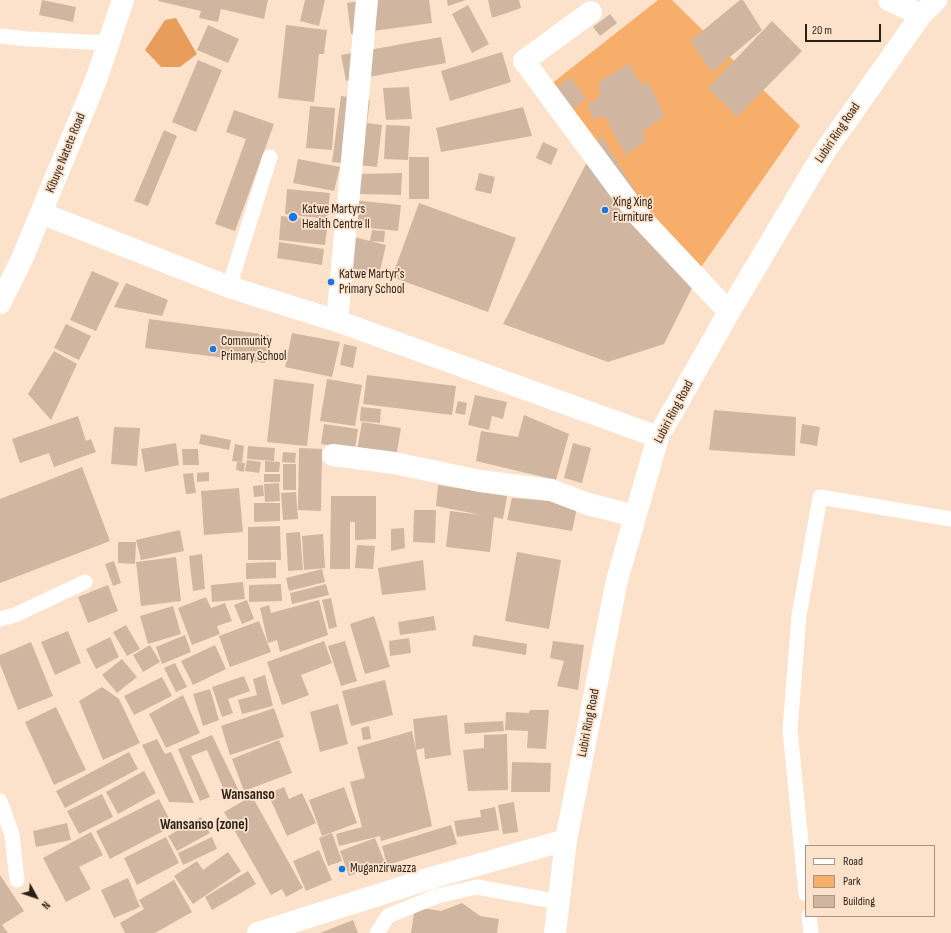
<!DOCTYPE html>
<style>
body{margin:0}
#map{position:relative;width:951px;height:933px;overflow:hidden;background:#fde2cb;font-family:"Sofia Sans Condensed",sans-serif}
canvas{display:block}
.legend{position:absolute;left:805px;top:845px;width:130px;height:72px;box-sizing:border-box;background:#fde2cb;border:1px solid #a89483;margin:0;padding:5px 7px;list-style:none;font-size:12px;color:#291f17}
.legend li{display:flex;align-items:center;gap:8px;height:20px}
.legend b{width:20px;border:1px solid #a89483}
.north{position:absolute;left:16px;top:877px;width:40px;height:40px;-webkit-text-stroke:3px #fde2cb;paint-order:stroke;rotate:130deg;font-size:11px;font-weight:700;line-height:16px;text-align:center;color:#291f17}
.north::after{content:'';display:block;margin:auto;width:14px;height:18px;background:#291f17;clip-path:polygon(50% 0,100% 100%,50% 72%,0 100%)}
.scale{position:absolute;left:805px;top:24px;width:76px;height:18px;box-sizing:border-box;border:2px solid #291f17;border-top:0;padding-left:5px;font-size:12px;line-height:14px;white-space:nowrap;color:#291f17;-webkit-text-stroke:3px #fde2cb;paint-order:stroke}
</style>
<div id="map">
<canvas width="951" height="933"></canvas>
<ul class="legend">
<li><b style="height:5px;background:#fff"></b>Road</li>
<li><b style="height:11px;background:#f8ae6b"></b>Park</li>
<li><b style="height:11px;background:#d0b6a0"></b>Building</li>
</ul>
<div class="north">N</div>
<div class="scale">20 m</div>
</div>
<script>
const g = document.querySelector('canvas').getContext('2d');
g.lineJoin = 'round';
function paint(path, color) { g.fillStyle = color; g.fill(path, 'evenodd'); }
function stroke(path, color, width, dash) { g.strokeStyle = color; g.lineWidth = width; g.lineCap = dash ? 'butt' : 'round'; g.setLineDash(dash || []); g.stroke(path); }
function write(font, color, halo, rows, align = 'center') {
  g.font = font + ' "Sofia Sans Condensed",sans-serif'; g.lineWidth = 3.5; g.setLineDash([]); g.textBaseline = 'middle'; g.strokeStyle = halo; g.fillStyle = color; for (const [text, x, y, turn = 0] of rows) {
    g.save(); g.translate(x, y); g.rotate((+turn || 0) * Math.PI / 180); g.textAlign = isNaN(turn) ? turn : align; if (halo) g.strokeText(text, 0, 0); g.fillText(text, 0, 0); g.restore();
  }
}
paint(new Path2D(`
 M658,0H672L800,126L692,280L546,88Z`), '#f8ae6b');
paint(new Path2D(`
 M176,18L197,54L180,67H161L145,50L165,20Z`), '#e89e5a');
paint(new Path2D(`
 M42,0L76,7L73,22L39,15Z
 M159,0H268L264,19L221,9L218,22L199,18L201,11L158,1Z
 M305,0H325L319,26L300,21Z
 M367,0H429L432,23L351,34L347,3Z
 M447,0H466L448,6Z
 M488,0H519L521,8L492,18Z
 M740,0H743L762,30L712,72L690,41Z
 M468,5L489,44L472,53L452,14Z
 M610,14L617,23L600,36L593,27Z
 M772,21L802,51L737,117L708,88Z
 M208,25L239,39L228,63L197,50Z
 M286,25L327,30L324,54H319L314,102L278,98Z
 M441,37L446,63L346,81L341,55Z
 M502,52L511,82L450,101L441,71Z
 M198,60L222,70L196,132L172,122Z
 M629,64L641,85L648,82L665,116L642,132L646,141L625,155L604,115L594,120L587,105L601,96L597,88L602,85L599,81Z
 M571,77L586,99L572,110L555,88Z
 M409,87L412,119L386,120L383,88Z
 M341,96L370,100L367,123L382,125L377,167L332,162Z
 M310,106L335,108L332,150L306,148Z
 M523,107L532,136L441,152L436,128Z
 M234,110L274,124L235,231L215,224L246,139L226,132Z
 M386,125L410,126L408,160L384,159Z
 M164,130L177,136L148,206L134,201Z
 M601,135L693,286L664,344L608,362L503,324Z
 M543,142L558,149L551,165L536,158Z
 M409,157H429V199H409Z
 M298,159L340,167L334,191L293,183Z
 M402,173L401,195L357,194L359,174Z
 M479,173L495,177L491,194L475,190Z
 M287,189L330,193L327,219L285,214Z
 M353,200L401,205L398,231L350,226Z
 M419,203L516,238L488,312L392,277Z
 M281,216L328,221L325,245L279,240Z
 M372,230L385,231L384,242L370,241Z
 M342,234L386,245L379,275L335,264Z
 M279,242L324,249L322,265L277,258Z
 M92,271L119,283L96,331L70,320Z
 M126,283L168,300L162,316L114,307Z
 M149,319L269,335L265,363L145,348Z
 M66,324L91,336L79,360L54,348Z
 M292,333L340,342L332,377L285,367Z
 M344,344L357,347L353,368L340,365Z
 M54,351L77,364L51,420L28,394Z
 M367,375L456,386L452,415L363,404Z
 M274,379L314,384L307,446L267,442Z
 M327,379L362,385L355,426L320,421Z
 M475,395L507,402L503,419L492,416L489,430L468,425Z
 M458,401L467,403L465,415L455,413Z
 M361,407L381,409L380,423L360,421Z
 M714,410L796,417L795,456L709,450Z
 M524,415L569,434L556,480L476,461L481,431L518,437Z
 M78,416L86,441L91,439L96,452L54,467L49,453L20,463L12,439Z
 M362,422L401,428L396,457L357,451Z
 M324,424L358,429L355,449L321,444Z
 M802,424L820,427L817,446L800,443Z
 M114,427L140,428L137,466L111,464Z
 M201,434L231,440L229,450L199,444Z
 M176,443L179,465L145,472L141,449Z
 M573,443L591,448L582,483L564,478Z
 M235,444L244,446L242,462L232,461Z
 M248,446L275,448L274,461L247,459Z
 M299,448L322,449L321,511L298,510Z
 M182,449H198L199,465H183Z
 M283,452L296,453L295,463L282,462Z
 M247,460L261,462L259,473L245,471Z
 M265,461L280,462L279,472H265Z
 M237,462L245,463L244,472L236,470Z
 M283,464H296V490H283Z
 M82,467L110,541L0,583V499Z
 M209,472V481L197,482V473Z
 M193,473L196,493L186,494L183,474Z
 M264,474H280V482H264Z
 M279,483L280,501L265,502L264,484Z
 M263,485L264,496L254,497L253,486Z
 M438,485L507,496L503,519L494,517L490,552L446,547L450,511L482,515L436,506Z
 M239,488L243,532L204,535L201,491Z
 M296,492L298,519L283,520L281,493Z
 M331,496H376V539L355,540V522H350V569H330Z
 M512,498L578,503L572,531L507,520Z
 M254,503H280V521L254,522Z
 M414,510H436L435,543L413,542Z
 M280,526L281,560H248V527Z
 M404,528L405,548L391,551V529Z
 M180,530L184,551L141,560L136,540Z
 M300,532L303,570L288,571L286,533Z
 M323,534L325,568L304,570L302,536Z
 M118,542H136L135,564L118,563Z
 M357,545L375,546L373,569L355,568Z
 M517,552L561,560L549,629L505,621Z
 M202,554L205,589L193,591L189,556Z
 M176,557L181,601L141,606L136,562Z
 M423,560L426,590L382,595L378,568Z
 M114,561L121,583L113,586L105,564Z
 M276,562V578L246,579V563Z
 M322,569L325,582L289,591L286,578Z
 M243,582L245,599L212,602L211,585Z
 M281,584L282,601L249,602V585Z
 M326,584L329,595L292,604L290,593Z
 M108,585L118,611L88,623L78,597Z
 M206,597L211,608L225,603L232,621L217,626L220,634L192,645L178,608Z
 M331,598L337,627L329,629L322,600Z
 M247,600L254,619L242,624L234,605Z
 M319,600L328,635L280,652L277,640L268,643L260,608L269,605L271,613Z
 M173,606L181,634L148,644L140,616Z
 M374,616L390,667L365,674L350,624Z
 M434,616L436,630L400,635L398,622Z
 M259,621L271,652L230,667L219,636Z
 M126,625L140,649L127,656L113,632Z
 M68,631L81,663L55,675L41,642Z
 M185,635L191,652L162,664L156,647Z
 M474,635L527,644L526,655L472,646Z
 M110,637L119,657L96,669L86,649Z
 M409,638L411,653L390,656L389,641Z
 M324,641L332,663L301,675L309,695L282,705L267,662Z
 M345,641L357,681L341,686L328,646Z
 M553,641L584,645L578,690L557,686L564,661L550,658Z
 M31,642L53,696L18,710L0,664V655Z
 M150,645L160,662L143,672L133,655Z
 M215,645L226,669L193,685L181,661Z
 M122,659L137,677L117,693L102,675Z
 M175,663L187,687L176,692L164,668Z
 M265,675L273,706L242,714L238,700L257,695L253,679Z
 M244,676L250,691L228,699L233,713L222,717L212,687Z
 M162,677L172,696L134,715L124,696Z
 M385,680L393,715L351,726L342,691Z
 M102,687L119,699L140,743L103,760L79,701Z
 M210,689L219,720L203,726L193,694Z
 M183,695L200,733L166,748L149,714Z
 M338,704L348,744L320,752L310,712Z
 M56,707L86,770L54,785L25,722Z
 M274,708L284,737L230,755L221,726Z
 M530,710H549L546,749L527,748L528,731L505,730L506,712L529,713Z
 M447,715L451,755L425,759L424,748L416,750L413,719Z
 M503,721L504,731L465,734L464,723Z
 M369,726L371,739L363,740L361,728Z
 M412,731L432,826L381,841L380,836L339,846L336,834L362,827L350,782L365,778L357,747Z
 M507,734L508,790L468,791L463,750L484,748V735Z
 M212,735L239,791L227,797L207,750L191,756L210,797L200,801L178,749Z
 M157,739L165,754L171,752L194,803L169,802L142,745Z
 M279,740L292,773L244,791L232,759Z
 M129,752L138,769L65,808L56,791Z
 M512,762L551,763L550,792H511Z
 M144,771L156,793L118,814L106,792Z
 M284,787L289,799L302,793L316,823L287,836L268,794Z
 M344,787L357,823L322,836L309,800Z
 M102,794L113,817L79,834L67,811Z
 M252,796L303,888L286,897L282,889L271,895L224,812Z
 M159,799L173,826L110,859L96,831Z
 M514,802L518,832L503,834L498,805Z
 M495,807L499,830L457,837L454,821L481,817L480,810Z
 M201,817L210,833L177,851L168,836Z
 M67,823L71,840L36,847L33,831Z
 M451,825L457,844L387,865L382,846Z
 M91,832L103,855L79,867L91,889L66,902L43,858Z
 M332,833L342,861L328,866L319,838Z
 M166,837L179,863L137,885L124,858Z
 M212,837L217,849L183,865L178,853Z
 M375,838L385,863L349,876L340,851Z
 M319,850L332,880L306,891L293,861Z
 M228,852L241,871L193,904L174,876L197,861L203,870Z
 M248,871L256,884L212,910L205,897Z
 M0,875L24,911L2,925L8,933H0Z
 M128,878L140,907L114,918L101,890Z
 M174,880L192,912L155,933H125L120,923L144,909L139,900Z
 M462,903L480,916L499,919L497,933H411L415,907L441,911Z
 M353,920L358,933H320Z`), '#d0b6a0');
stroke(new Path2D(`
 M0,36L28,39L109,43
 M229,287L270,157
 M0,619L15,615L85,582
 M0,801L12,835L17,880
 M806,894L790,730L799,616L820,497L951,519
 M809,916L811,933
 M377,933L388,916L437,896L477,887L559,902`), '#fff', 15);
stroke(new Path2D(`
 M889,0L921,15
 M591,12L524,61L638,215L729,312
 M41,213L229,287L337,321L658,437
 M337,321L367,0
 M333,455L394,463L480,481L551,490L588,504L635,516
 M258,933L438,876L566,840`), '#fff', 22);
stroke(new Path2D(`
 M555,933L566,840L617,580L658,437L729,312L823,154L921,15L936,0`), '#fff', 22);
stroke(new Path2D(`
 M0,303L22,259L96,80L123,0`), '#fff', 22);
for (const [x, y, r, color] of [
 [605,210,4,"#1878e1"],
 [293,217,5,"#1878e1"],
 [331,282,4,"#1878e1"],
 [213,349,4,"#1878e1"],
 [342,869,4,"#1878e1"]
]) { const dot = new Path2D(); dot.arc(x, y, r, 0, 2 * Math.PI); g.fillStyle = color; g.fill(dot); stroke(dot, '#fde2cb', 1.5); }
write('13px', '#291f17', '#fde2cb', [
 ["Lubiri Ring Road",838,133,-56],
 ["Kibuye Natete Road",66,153,-68],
 ["Lubiri Ring Road",674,412,-62],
 ["Lubiri Ring Road",589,723,-79]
]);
write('13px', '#291f17', '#fde2cb', [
 ["Xing Xing",613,203],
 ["Furniture",613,218],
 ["Katwe Martyrs",302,210],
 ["Health Centre II",302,225],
 ["Katwe Martyr's",339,275],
 ["Primary School",339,290],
 ["Community",221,342],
 ["Primary School",221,357],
 ["Muganzirwazza",350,869]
], 'left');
write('bold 15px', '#291f17', '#fde2cb', [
 ["Wansanso",248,795],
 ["Wansanso (zone)",204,825]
]);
</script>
